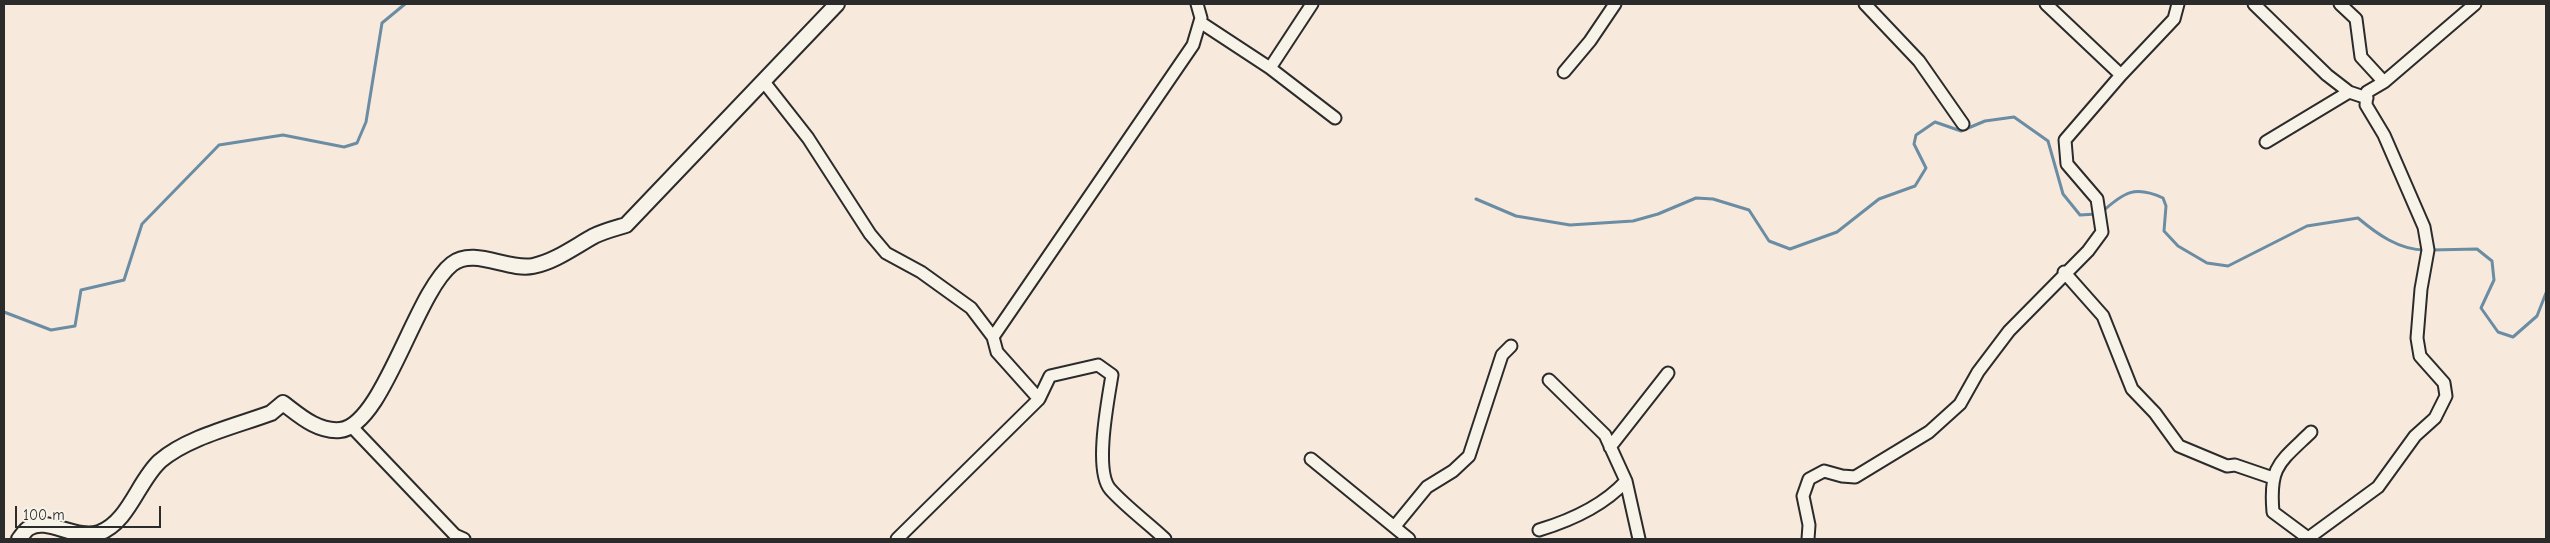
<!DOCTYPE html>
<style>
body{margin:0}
#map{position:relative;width:2550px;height:543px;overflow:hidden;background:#f8e9dd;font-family:"Comic Neue",sans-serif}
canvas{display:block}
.frame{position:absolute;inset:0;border:5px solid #2b2b2b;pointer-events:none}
.scale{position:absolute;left:15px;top:506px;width:146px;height:22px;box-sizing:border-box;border:2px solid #2b2b2b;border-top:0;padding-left:6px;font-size:15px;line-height:18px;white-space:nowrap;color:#2b2b2b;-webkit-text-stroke:4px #f7f3e8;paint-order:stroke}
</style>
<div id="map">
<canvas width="2550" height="543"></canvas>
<div class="frame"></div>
<div class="scale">100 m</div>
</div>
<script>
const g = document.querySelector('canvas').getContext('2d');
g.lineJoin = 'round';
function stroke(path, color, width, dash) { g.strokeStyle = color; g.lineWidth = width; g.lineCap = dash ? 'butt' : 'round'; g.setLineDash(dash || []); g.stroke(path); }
stroke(new Path2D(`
 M1476,199L1516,216L1570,225L1633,221L1658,214L1696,198L1713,199L1749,210L1769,241L1790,249L1837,232L1879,199L1915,186L1926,168L1914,144L1916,135L1935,122L1961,131L1985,121L2014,117L2048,141L2063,194L2080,215L2097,214
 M2102,212C2124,192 2135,185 2163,198L2166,206L2164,231L2178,246L2207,263L2228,266L2307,226L2358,218C2377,234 2399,250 2425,250
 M2431,250L2477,249L2492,261L2494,280L2481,308L2498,332L2513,337L2537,316L2546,293
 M4,312L51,330L75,326L81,290L124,280L142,224L219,145L283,135L344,147L357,143L366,122L382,23L405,4`), '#6a8da4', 3);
const minor = new Path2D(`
 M1865,4L1919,61L1963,124
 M2046,4L2121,75
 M2254,4L2327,75L2349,92L2367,98
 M2340,4L2356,19L2361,57L2384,82
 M1200,22L1270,68L1335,118
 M1270,68L1312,4
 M1564,72L1590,41L1615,4
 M764,82L808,138L870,234L886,253L921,272L971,308L993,337
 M2266,142L2349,92
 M2064,272L2103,316L2132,389L2155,413L2179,446L2227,466L2235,465L2273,478
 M1549,380L1605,435L1626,481L1639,539
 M1039,399L1050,376L1098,365L1112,375C1108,400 1094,470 1110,489C1126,507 1147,522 1165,539
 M352,427L455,535L464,539
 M1610,447L1668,373
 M1311,459L1409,539
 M1395,526L1427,487L1453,471L1469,456L1502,355L1511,346
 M1539,530C1569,521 1604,505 1626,481
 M2308,538L2273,512C2269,466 2279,463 2311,432
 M897,539L1039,399L997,352L993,337L1193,45L1201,18L1197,4
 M1808,539L1809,525L1803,496L1809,479L1824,471L1842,476L1855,477L1929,432L1960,404L1978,372L2009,331L2088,251L2102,232L2097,199L2067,164L2065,140L2121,75L2174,19L2178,4
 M2307,539L2378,487L2415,436L2435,418L2446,396L2444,383L2420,356L2417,338L2421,289L2428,250L2424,227L2384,135L2366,105L2367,92L2384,82L2475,4`);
const tertiary = new Path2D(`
 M19,539C22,536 25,530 29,528C46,516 76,541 99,533C129,522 138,481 160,461C188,437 236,426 271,413L283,403C299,415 317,432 340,430C383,426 415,293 452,264C474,247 508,271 533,266C556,261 574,247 594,236C604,231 616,228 626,225L837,4`);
stroke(minor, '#2b2b2b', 15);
stroke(tertiary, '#2b2b2b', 18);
stroke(minor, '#f7f3e8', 11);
stroke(tertiary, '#f7f3e8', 14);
</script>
